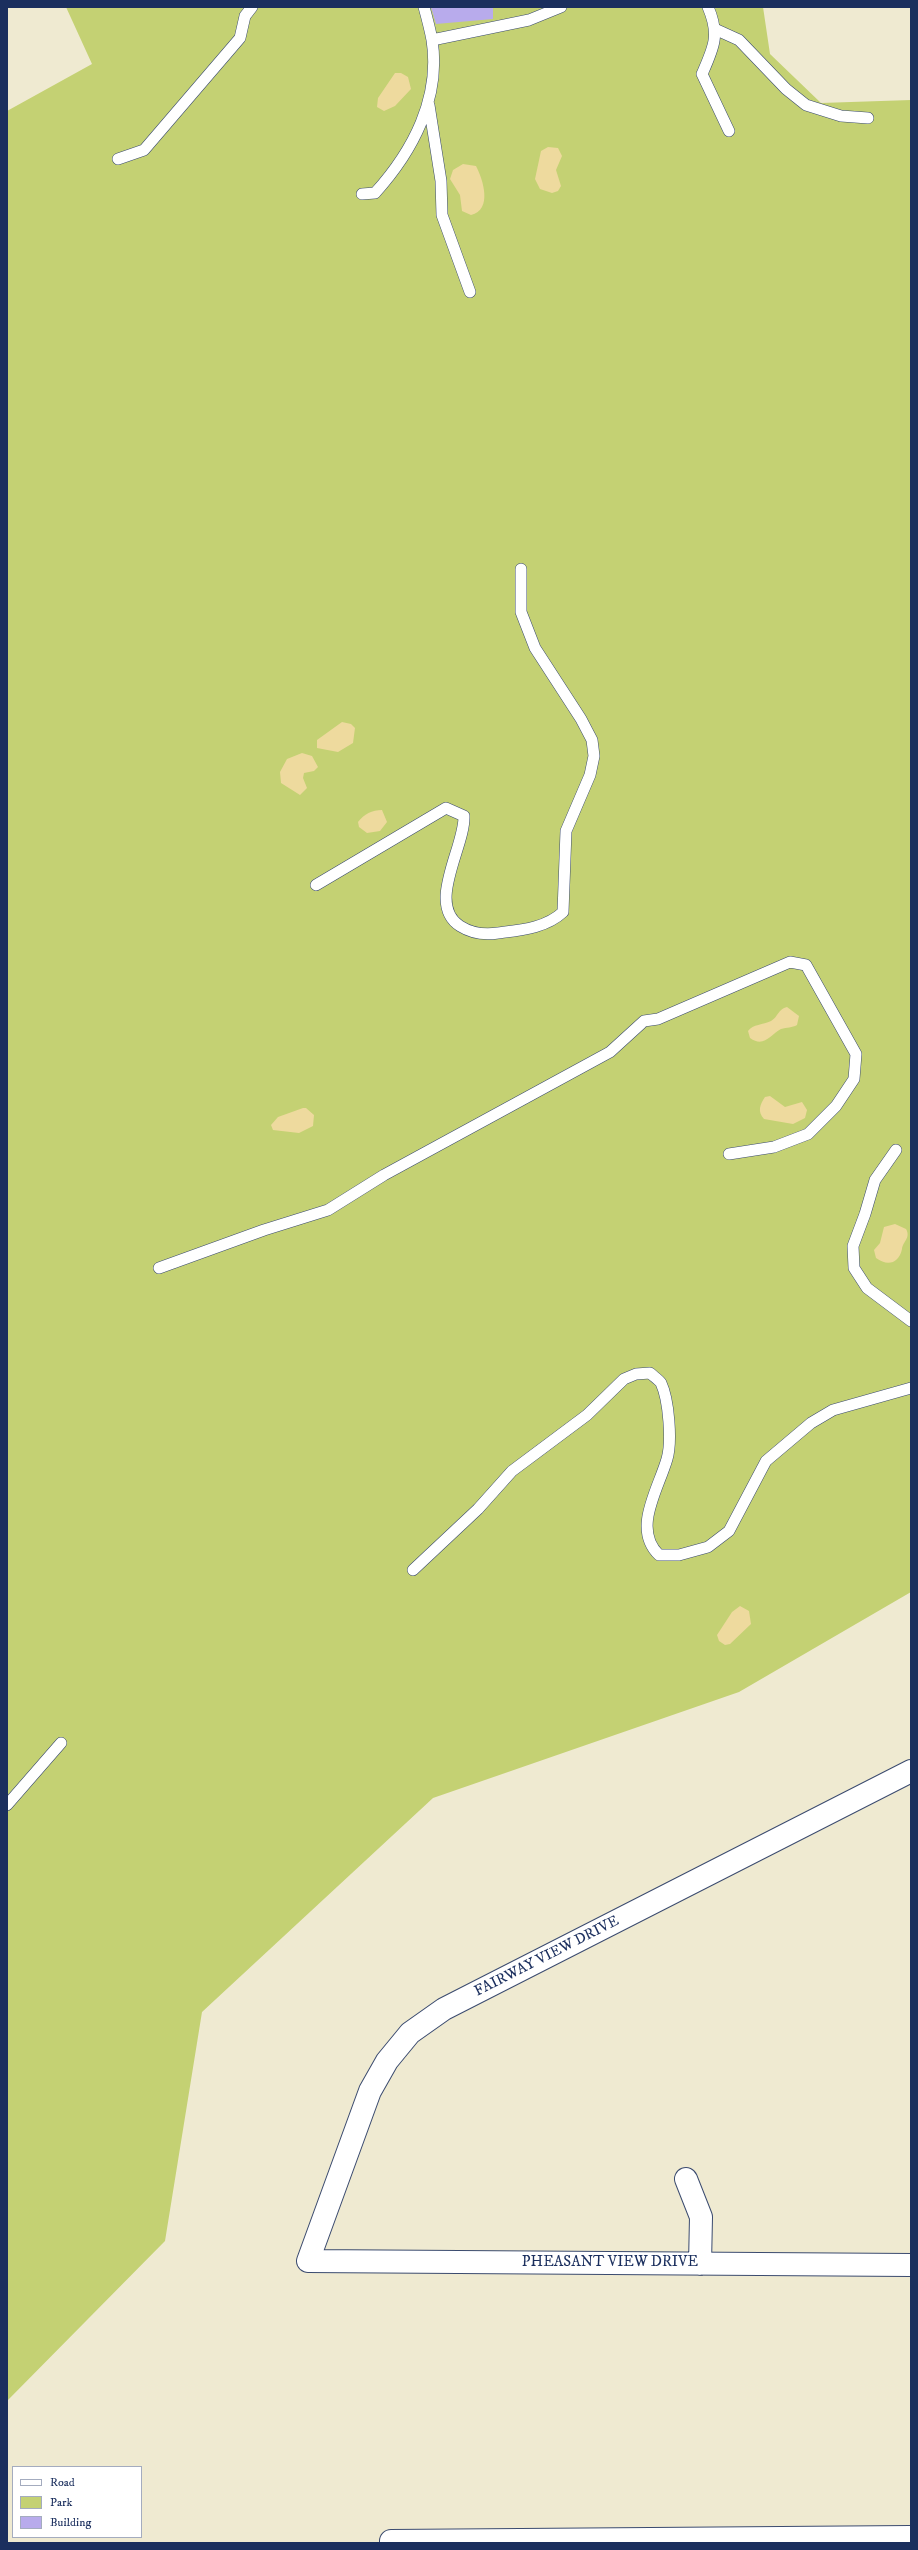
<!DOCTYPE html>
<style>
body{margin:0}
#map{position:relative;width:918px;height:2550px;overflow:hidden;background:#efead1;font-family:"IM FELL DW Pica",serif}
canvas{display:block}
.frame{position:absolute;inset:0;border:8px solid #1b2f5e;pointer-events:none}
.legend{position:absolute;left:12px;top:2466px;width:130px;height:72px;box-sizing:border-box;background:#fff;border:1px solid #a4acbf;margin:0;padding:5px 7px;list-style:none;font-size:12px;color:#1b2f5e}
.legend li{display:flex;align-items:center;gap:8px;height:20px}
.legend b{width:20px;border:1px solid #a4acbf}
</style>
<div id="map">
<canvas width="918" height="2550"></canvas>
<div class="frame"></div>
<ul class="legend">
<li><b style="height:5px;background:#fff"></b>Road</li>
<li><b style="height:11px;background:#c4d173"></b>Park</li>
<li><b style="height:11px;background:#b8abec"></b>Building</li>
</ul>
</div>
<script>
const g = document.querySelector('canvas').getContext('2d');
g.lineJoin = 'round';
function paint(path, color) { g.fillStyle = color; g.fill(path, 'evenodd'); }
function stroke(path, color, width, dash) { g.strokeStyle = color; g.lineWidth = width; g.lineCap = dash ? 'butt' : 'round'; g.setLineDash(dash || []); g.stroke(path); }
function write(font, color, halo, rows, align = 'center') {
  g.font = font + ' "IM FELL DW Pica",serif'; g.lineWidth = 3; g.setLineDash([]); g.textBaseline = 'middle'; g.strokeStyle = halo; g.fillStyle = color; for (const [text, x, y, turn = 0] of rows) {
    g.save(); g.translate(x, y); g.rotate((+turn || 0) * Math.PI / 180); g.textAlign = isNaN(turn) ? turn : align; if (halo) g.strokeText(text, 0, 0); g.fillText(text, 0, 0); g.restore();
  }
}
paint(new Path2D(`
 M66,7H763L770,54L821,103L911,100V1592L739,1692L433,1798L202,2012L165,2241L7,2401V111L92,64Z`), '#c4d173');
paint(new Path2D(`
 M395,73H401L408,77L411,89L395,106L384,111L377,107L378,98Z
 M548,147L558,148L562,156L556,170L561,186L558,191L552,193L540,189L535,179L541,151Z
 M463,164L476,166C483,179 493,210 471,215L462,211L460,195L450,179L453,170Z
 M342,722L351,724L355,728L353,743L338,752L317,748V740Z
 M302,753L312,756L318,767L314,771L304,773L303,778L307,788L300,795L281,783L280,772L287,759Z
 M382,810L387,822L380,831L367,833L359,827L358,822C364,814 372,810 382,810Z
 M787,1007L799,1016L797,1025C792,1028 787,1027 781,1029C770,1035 764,1048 750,1038L748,1031C753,1024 763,1025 771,1021C778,1017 778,1009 787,1007Z
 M770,1096L785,1107L802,1102L807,1110L805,1118L793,1124L764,1119C757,1112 760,1104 765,1097Z
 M303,1108H306L314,1115L313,1126L299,1133L273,1130L271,1125L278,1117Z
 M895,1224L906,1229C911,1238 903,1241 902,1249C899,1263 888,1267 876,1258L874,1250L880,1243L884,1227Z
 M740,1606L749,1611L751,1624L730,1644L725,1645L719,1641L717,1635L732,1612Z`), '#eeda9e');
paint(new Path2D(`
 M431,7H493V19L436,24Z`), '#b8abec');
const lane = new Path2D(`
 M708,7C720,35 714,47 702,74L729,131
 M717,30L739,40L786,89L806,105L841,116L868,118
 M432,40L529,20L561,7
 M429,105L441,181L442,215L470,292
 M118,159L144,150L240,38L245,16L252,7
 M362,194L375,193C413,151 441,98 432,40C430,29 427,18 424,7
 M316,885L446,808L464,816C465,847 426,904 460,926C471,933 485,935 498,933C521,930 546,928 563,912L566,831L590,775L594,756L592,740L581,719L535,648L521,612V569
 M896,1150L875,1180L865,1214L853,1246L854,1268L867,1288L911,1321
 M159,1268L264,1230L328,1210L384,1175L610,1052L644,1021L658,1019L790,962L806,965L856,1054L854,1079L836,1106L808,1134L774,1147L729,1154
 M413,1570L478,1509L512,1471L587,1415L624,1379L636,1374L650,1373C653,1376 659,1380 661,1383C669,1400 672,1442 667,1459C658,1490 632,1529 659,1555H679L708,1547L729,1531L766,1461L811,1423L833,1410L911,1388
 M7,1805L61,1743`);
const street = new Path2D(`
 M911,1771L444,2009L410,2033L387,2061L370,2091L308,2261L911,2265
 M686,2179L701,2217L700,2264
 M391,2543V2541L911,2537`);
stroke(lane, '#3b4b6f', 12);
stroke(street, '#3b4b6f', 24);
stroke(lane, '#fff', 11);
stroke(street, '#fff', 22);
write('15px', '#1b2f5e', '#fff', [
 ["FAIRWAY VIEW DRIVE",547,1957,-27],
 ["PHEASANT VIEW DRIVE",610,2263]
]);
</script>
